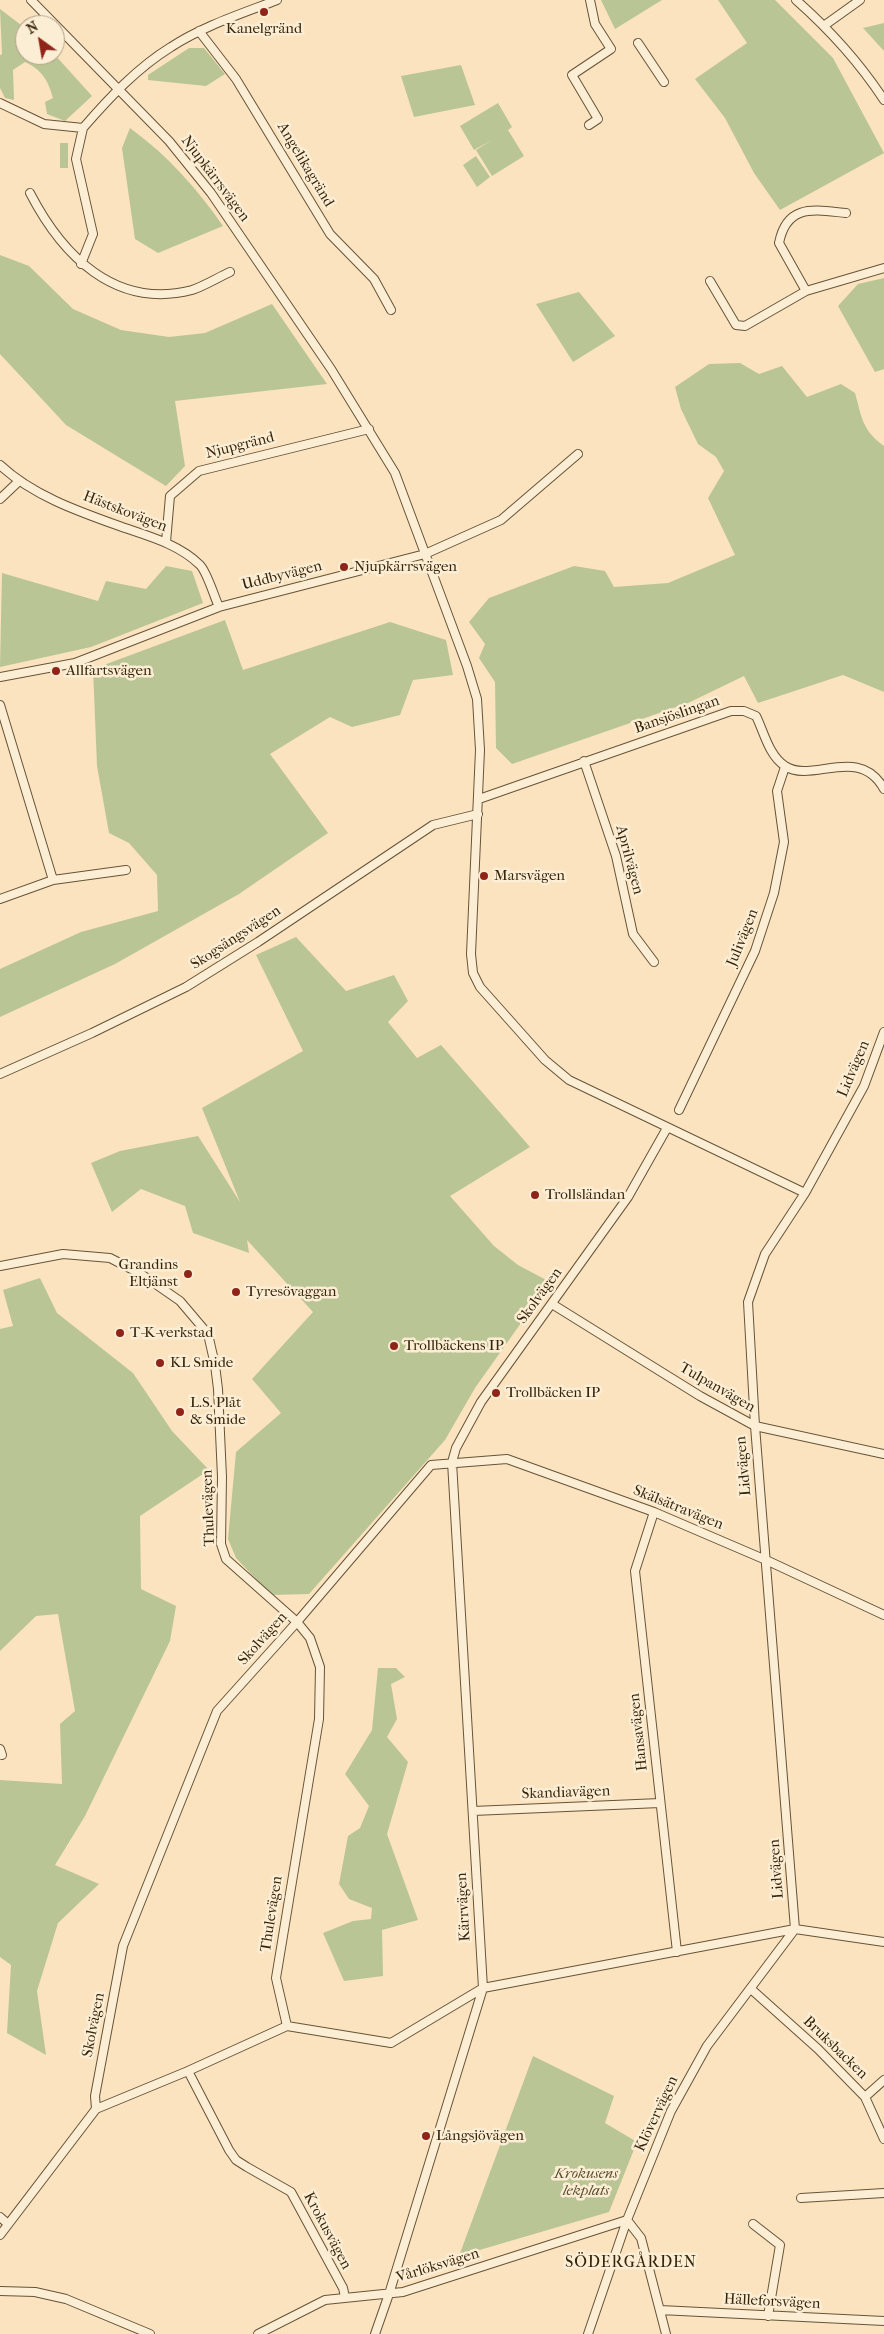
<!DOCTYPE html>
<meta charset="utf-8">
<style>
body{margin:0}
#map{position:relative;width:884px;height:2334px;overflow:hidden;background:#fae3be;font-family:"IM FELL French Canon",serif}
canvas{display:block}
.north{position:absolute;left:15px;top:15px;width:50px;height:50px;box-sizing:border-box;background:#fcedd5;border:1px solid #ad9d84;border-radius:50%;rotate:328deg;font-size:14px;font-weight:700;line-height:20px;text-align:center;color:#36250a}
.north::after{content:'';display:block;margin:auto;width:18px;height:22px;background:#8f2418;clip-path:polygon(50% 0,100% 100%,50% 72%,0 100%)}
</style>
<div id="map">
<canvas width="884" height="2334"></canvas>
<div class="north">N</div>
</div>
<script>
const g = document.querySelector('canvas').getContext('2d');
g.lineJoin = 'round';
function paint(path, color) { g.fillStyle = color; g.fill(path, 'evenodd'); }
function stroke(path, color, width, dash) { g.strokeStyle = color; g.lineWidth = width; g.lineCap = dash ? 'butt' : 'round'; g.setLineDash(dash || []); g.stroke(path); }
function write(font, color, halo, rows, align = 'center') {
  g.font = font + ' "IM FELL French Canon",serif'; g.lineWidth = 5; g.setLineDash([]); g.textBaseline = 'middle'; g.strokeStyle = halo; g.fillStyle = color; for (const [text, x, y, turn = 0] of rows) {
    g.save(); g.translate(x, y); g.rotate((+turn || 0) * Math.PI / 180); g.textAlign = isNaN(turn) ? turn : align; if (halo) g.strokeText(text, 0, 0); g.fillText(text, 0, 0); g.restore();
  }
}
paint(new Path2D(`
 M601,0H662L615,29Z
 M718,0H775L833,58L884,153L780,210L754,173L725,118L695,79L747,43Z
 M0,9L25,28V55H55L92,96L65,121L47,114L45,102L53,98C48,80 42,70 25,62L13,70L14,100L5,98L0,88V55L2,54Z
 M884,23V51L863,28Z
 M189,48H204L225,74L206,86L148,80V75Z
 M461,65L475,105L414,117L401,76Z
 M498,103L512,127L508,130L524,156L492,176L476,150L492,140L474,150L460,126Z
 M130,128C167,155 197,188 223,226L158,253L135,239L122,148Z
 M60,143H68V168H60Z
 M476,156L490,177L477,187L463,165Z
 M0,255L29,266L73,309L121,330L169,337L205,333L272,304L327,384L175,401L185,466L166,486L66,425L0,354Z
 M884,278V369L875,372L838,306L858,284Z
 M579,292L615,336L573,362L536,304Z
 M740,363L759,374L782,366L807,397L841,384L855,393C862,418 862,430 884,446V692L843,675L758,703L744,676L688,703L512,764L496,748L495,682L479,658L485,644L469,622L489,598L574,566L605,571L614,587L668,583L735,555L708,498L724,471L716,457L698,444L681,409L675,387L709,364Z
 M166,566L192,571L203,603L91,647L0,667L2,573L98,601L106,581L146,589Z
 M225,620L243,670L390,622L446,640L453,675L413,680L400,715L352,727L330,717L270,754L328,833L239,894L115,964L0,1017V969L81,932L158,911L157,875L129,843L109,833L97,766L93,669Z
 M296,937L346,991L394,975L408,1001L388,1022L417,1058L441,1045L530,1147L450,1196L494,1246L518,1265L550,1282L475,1388L445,1440L309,1594L271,1595L236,1558L228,1539L236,1452L281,1413L252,1379L313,1312L247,1240L249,1253L193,1233L185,1206L141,1189L112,1212L91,1163L120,1151L198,1136L240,1202L202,1108L303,1051L256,955Z
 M40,1278L57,1313L133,1373L172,1431L209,1470L140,1516L141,1589L176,1606L170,1641L85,1816L55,1865L99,1884L58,1923L37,1991L46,2055L7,2033L11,1965L0,1957V1780L62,1784L60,1724L75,1711L58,1614L36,1616L0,1651V1329L13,1326L3,1290Z
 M378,1668H396L405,1677L391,1684L397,1719L387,1737L408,1762L387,1834L418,1920L382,1930L383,1976L344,1981L323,1933L353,1921L371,1919L372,1908L349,1899L339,1884L348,1836L360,1828L369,1806L345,1774L372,1730Z
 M533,2056L614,2096L605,2123L637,2142L609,2212L459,2256Z`), '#bac595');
const minor = new Path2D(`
 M31,0L169,141L211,193L331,369L395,473L467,666L477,699L480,750L471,954L473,973L480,987L545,1060L569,1080L805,1193
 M796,0C830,30 859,62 884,100
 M825,25L860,0
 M199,31L236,79L330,234L374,279L391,310
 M638,43L664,82
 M0,103L44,124L83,128C109,98 137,68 171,47C203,26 241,14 277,0
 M589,125L598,119L572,75L611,49L595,24L590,0
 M30,193C62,255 115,310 192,290C204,286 217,278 230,272
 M81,264L93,234L76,159L83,128
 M710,281L736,325L745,326L806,291L884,268
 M806,291L779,243C787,203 815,210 846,213
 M0,465C33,496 80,512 122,527C148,536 179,544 200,565C207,572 214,596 219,607
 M0,499L18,482
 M166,542L170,496L199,471L369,429
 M0,677L75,663L219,607L425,554L501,520L578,454
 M0,705L53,880
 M584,761L616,856L633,934L654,962
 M479,799L731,711H744L756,716C764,732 769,756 785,766C812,784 859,744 884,789
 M0,899L53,880L126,870
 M0,1074L92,1033L186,987L258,942L433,825L478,814
 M679,1110L755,951L774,893L784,842L777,791L785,767
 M0,1266L63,1254L110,1258L141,1274L180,1301L208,1334L215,1365L218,1389L222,1477L221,1544L226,1559L297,1622L310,1638L320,1667L319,1719L276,1978L287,2026
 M552,1304L700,1396L755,1426L884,1454
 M654,1512L635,1571L677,1952
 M0,1749L2,1755
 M473,1811L660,1803
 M751,1989L818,2049L865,2097L884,2139
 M188,2071L229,2150L236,2160L247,2167L291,2192L343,2288L345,2297
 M865,2097L884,2080
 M96,2109L188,2071L287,2026L391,2043L483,1988L795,1929L884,1942
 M801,2198L884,2193
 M0,2217L8,2224
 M753,2224L780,2245L768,2316
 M0,2235L96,2109L95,2096L123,1946L217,1711L297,1622L431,1465L507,1459L654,1512L766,1560L884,1615
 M0,2291L35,2292L66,2299L150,2334
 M660,2310L884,2321
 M258,2334L325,2300L403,2292L627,2220L641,2238L666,2334
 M375,2334L389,2294L483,1988L452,1462L456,1448L481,1402L628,1197L667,1128
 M588,2334L627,2220L671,2111L707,2046L795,1929L755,1426L748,1302L765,1254L805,1193L864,1086L884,1032`);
stroke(minor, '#675437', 10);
stroke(minor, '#fcedd5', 8);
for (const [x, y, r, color] of [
 [264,12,5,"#8f2418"],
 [344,567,5,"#8f2418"],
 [56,671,5,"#8f2418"],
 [484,876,5,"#8f2418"],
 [535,1195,5,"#8f2418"],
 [188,1274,5,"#8f2418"],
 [236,1292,5,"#8f2418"],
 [120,1333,5,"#8f2418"],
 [394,1346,5,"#8f2418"],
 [160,1363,5,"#8f2418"],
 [496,1393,5,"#8f2418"],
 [180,1412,5,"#8f2418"],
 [426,2136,5,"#8f2418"]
]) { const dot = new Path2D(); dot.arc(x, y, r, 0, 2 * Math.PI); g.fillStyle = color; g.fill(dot); stroke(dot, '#fcedd5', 2); }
write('15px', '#36250a', '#fcedd5', [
 ["Kanelgränd",264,29,"center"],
 ["Njupkärrsvägen",354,567],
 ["Allfartsvägen",66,671],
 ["Marsvägen",494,876],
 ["Trollsländan",545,1195],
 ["Grandins",178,1265,"right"],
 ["Eltjänst",178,1282,"right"],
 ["Tyresövaggan",246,1292],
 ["T-K-verkstad",130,1333],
 ["Trollbäckens IP",404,1346],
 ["KL Smide",170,1363],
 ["Trollbäcken IP",506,1393],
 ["L.S. Plåt",190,1403],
 ["& Smide",190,1420],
 ["Långsjövägen",436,2136]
], 'left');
write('15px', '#36250a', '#fcedd5', [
 ["Angelikagränd",305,165,59],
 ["Njupkärrsvägen",215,179,53],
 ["Njupgränd",240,446,-14],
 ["Hästskovägen",125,512,21],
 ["Uddbyvägen",282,576,-14],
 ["Bansjöslingan",677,715,-19],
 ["Aprilvägen",629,860,75],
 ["Skogsängsvägen",236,938,-33],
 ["Julivägen",743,938,-68],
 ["Lidvägen",854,1069,-67],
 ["Skolvägen",540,1296,-54],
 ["Tulpanvägen",717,1388,30],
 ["Lidvägen",744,1466,-95],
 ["Thulevägen",209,1508,-92],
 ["Skälsätravägen",678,1508,22],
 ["Skolvägen",263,1639,-48],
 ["Hansavägen",639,1732,-96],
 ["Skandiavägen",566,1793,-2],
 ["Lidvägen",777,1869,-94],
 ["Kärrvägen",464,1907,-93],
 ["Thulevägen",272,1914,-81],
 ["Skolvägen",94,2025,-79],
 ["Bruksbacken",835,2048,44],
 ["Klövervägen",657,2114,-65],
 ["Krokusvägen",327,2231,62],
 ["Vårlöksvägen",438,2266,-17],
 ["Hälleforsvägen",772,2302,3]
]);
write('italic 15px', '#574d2d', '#fcedd5', [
 ["Krokusens",586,2174],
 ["lekplats",586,2191]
]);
g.letterSpacing = '1px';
write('16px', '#36250a', '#fcedd5', [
 ["SÖDERGÅRDEN",631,2263]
]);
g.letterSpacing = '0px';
</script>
